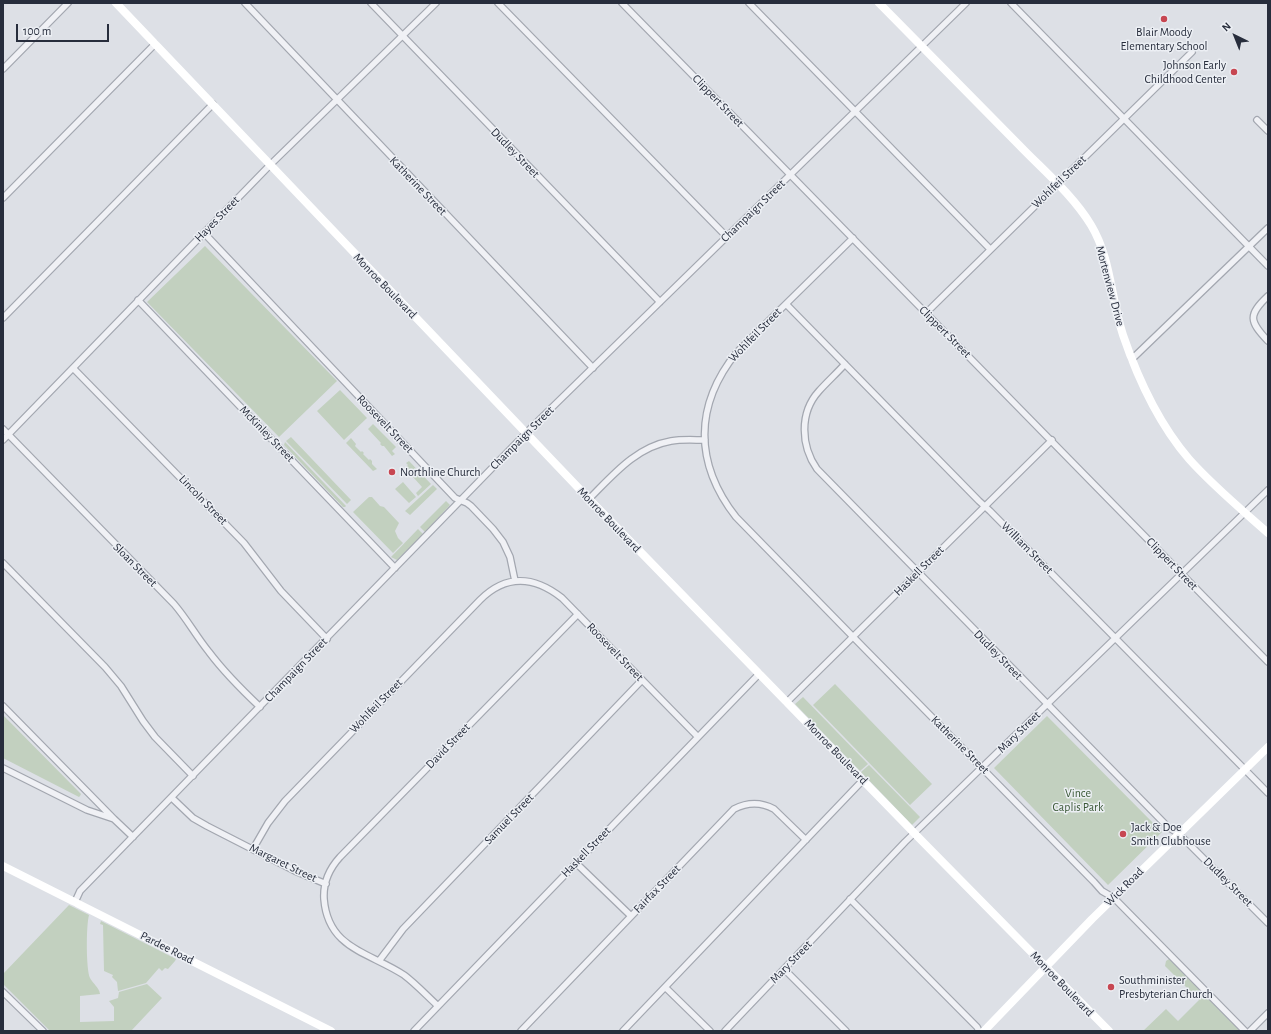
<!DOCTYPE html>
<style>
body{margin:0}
#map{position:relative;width:1271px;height:1034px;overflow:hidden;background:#dde0e6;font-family:"Alegreya Sans",sans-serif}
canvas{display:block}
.frame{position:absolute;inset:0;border:4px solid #272d3c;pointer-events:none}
.north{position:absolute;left:1215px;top:16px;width:40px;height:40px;-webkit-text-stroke:3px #eceff4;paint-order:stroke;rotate:317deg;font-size:11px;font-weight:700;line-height:16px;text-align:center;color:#272d3c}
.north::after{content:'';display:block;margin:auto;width:14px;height:18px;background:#272d3c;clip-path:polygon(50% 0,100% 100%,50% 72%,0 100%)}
.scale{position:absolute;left:16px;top:24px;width:93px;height:18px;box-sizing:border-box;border:2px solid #272d3c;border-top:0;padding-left:5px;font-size:12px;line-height:14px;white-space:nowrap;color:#272d3c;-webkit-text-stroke:3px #eceff4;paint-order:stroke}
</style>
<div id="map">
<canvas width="1271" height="1034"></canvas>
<div class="frame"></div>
<div class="north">N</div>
<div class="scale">100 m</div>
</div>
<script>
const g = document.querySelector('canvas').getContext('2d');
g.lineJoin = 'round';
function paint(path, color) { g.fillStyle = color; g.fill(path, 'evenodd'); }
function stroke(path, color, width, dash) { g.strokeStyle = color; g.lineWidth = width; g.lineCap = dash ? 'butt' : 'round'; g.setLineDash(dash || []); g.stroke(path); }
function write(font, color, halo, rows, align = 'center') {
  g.font = font + ' "Alegreya Sans",sans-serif'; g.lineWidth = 3; g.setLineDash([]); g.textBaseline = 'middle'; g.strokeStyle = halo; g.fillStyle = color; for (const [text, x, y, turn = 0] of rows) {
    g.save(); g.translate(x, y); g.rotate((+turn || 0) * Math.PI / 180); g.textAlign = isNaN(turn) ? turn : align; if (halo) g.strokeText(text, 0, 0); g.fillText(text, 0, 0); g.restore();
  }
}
paint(new Path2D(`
 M205,246L337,381L279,437L147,302Z
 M340,390L367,418L344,440L317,411Z
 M373,424L396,447L392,451L395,454L392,456L384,446H382L380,444L381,443L368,429Z
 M291,437L351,500L347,504L286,441Z
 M351,438L356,444L355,446L361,452L362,451L364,453L363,454L369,460L370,459L372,461V464L377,469L373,471L346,443Z
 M285,442L346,506L345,507H343L284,445Z
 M409,461L431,484L418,496L416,493L422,487L405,468L408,465L406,463Z
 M403,482L416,497L409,503L395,489Z
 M433,485L437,489L410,515L405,511Z
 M369,497H372L380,506L384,507L399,523L395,531L398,538L403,543L393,553L353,512Z
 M446,501L450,505L425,532L420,527Z
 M418,529L423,534L397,560L391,557Z
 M835,684L932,784L910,805L813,705Z
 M803,697L868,764L860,771L795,704Z
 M3,715L81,794L80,796L79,797L3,758Z
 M1047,716L1162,832L1108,885L994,768Z
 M869,765L920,817L912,825L861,772Z
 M69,905L89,915C86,926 86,969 90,978C93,984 99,987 100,994L80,996V1022L114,1021V1007L109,1001L118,998L119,992L147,984L162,998L131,1031H50L3,984V974Z
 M101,921L176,959L175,961L168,969L165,968L162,971L159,968L146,983L118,991L117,982L112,977L113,975L104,971L103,925L100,924Z
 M1169,959L1240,1031H1143L1166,1009L1178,1021L1199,1000L1165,966L1166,961Z`), '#c2d0bf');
const street = new Path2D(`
 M245,3L593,368
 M371,3L660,302
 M498,3L727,237
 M622,3L1268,662
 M749,3L990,249
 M1011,3L1268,266
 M3,69L68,3
 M1257,120L1268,131
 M3,198L155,44
 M204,233L455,498L467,503L471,506L493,529L503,542L510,557L515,581
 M853,238L737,352C694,405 694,463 736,517L863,647L1094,882L1102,891L1114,898L1245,1031
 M1268,296C1248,315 1249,321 1268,341
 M138,300L395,568
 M786,304L979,501L990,511L1268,793
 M926,313L1192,52
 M3,318L213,104
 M1132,359L1268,228
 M845,364C837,373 827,382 819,391C799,413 801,446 817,469L1168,827L1179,834L1268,923
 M73,368L244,543L281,591L327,639
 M3,429L174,604C187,619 196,636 209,652C224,672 242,690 260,707
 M3,440L270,165L436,3
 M589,499C613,475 636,447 671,441C682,439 694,440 705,440
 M3,563L105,667L121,686L143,721L155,737L193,776
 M787,702L1052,440
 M3,706L114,819
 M3,768L87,810L114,819L133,837
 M172,798L193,818L207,826L295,871L326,884
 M253,849L268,823L285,801L480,600C506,574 534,576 562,598L698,737
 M576,863L631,916
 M850,899L977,1027L979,1031
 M75,902L80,891L532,427L966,3
 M379,961L403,929L642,680
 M784,969L846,1031
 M665,987L710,1031
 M3,992L43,1031
 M438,1006C427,996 416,984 404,975C369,952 328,949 324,899C323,883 330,868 340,857L578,614
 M414,1031L759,674
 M521,1031L734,809C748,802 761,802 774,809L806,840
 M623,1031L863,780
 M725,1031L905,842L1268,490
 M1250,1031L1268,1013`);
stroke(street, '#a3a7b0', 8);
stroke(street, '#f0f1f5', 5.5);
stroke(new Path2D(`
 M116,3L589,499L920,839L1109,1031
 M879,3C925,50 972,97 1019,145C1043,170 1072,194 1091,225C1111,258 1111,299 1123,335C1138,379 1158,423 1189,459C1213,486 1241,509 1268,533
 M3,866L331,1031
 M984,1031L1092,919L1268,747`), '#fff', 8);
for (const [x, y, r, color] of [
 [1164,19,4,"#c74651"],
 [1234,72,4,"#c74651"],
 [392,472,4,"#c74651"],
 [1123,834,4,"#c74651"],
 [1111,987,4,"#c74651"]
]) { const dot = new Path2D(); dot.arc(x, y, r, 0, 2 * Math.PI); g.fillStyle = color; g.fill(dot); stroke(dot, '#eceff4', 1.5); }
write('12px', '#272d3c', '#eceff4', [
 ["Blair Moody",1164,32,"center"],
 ["Elementary School",1164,46,"center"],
 ["Johnson Early",1226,65,"right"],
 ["Childhood Center",1226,79,"right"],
 ["Northline Church",400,472],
 ["Jack & Doe",1131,827],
 ["Smith Clubhouse",1131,841],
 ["Southminister",1119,980],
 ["Presbyterian Church",1119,994]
], 'left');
write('12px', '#272d3c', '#eceff4', [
 ["Clippert Street",718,101,46],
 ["Dudley Street",515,153,46],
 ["Wohlfeil Street",1059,182,-44],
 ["Katherine Street",418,186,46],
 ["Champaign Street",753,211,-44],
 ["Hayes Street",217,219,-46],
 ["Monroe Boulevard",385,286,46],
 ["Mortenview Drive",1110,286,75],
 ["Clippert Street",945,332,45],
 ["Wohlfeil Street",755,335,-46],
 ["Roosevelt Street",385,424,46],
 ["McKinley Street",267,434,46],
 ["Champaign Street",522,438,-45],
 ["Lincoln Street",203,500,46],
 ["Monroe Boulevard",609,520,46],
 ["William Street",1027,548,45],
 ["Clippert Street",1172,564,46],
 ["Sloan Street",135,565,45],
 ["Haskell Street",919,571,-45],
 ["Roosevelt Street",615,652,46],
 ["Dudley Street",998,655,46],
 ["Champaign Street",296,670,-46],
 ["Wohlfeil Street",376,706,-46],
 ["Mary Street",1019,732,-44],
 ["Katherine Street",960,745,45],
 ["David Street",448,746,-46],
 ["Monroe Boulevard",836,752,46],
 ["Samuel Street",509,819,-46],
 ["Haskell Street",586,852,-46],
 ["Margaret Street",283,863,26],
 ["Dudley Street",1228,882,45],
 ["Wick Road",1124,887,-45],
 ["Fairfax Street",657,889,-46],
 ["Pardee Road",167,948,27],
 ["Mary Street",791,962,-46],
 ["Monroe Boulevard",1062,984,46]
]);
write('12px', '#395735', '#eceff4', [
 ["Vince",1078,793],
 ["Caplis Park",1078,807]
]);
</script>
